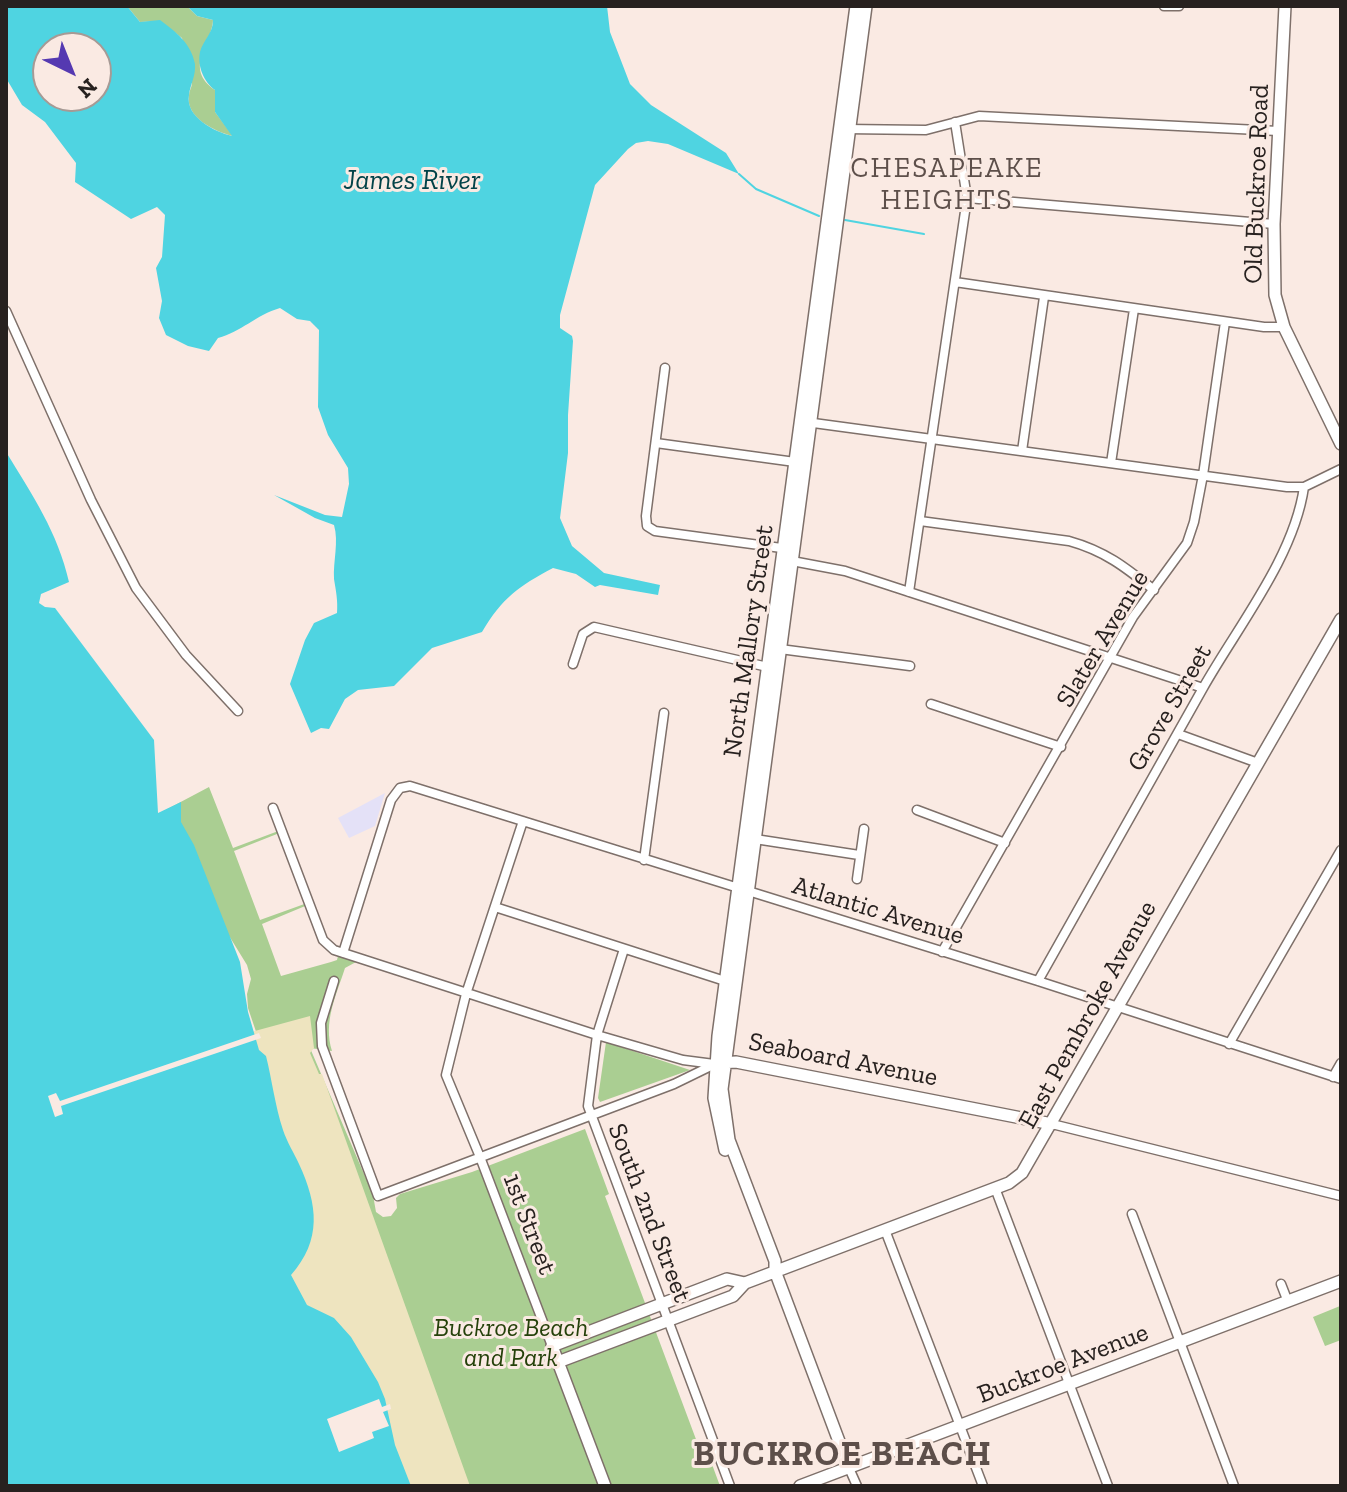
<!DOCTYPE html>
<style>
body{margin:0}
#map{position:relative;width:1347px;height:1492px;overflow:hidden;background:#faeae3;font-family:"Zilla Slab",serif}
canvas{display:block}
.frame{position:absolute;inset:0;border:8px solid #27211f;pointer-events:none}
.north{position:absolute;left:32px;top:32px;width:80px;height:80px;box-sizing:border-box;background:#faeae3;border:2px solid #a69a95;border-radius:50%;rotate:137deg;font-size:22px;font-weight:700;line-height:32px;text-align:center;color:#27211f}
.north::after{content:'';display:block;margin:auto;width:28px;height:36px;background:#5539b1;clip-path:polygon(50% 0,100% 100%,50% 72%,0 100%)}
</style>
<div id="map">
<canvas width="1347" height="1492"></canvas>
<div class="frame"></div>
<div class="north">N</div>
</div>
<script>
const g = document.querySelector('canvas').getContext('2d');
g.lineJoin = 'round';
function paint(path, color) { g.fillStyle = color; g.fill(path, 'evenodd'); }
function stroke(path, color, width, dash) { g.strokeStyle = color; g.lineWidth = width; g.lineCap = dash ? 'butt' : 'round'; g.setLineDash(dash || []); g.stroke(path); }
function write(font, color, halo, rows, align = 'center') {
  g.font = font + ' "Zilla Slab",serif'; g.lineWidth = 6; g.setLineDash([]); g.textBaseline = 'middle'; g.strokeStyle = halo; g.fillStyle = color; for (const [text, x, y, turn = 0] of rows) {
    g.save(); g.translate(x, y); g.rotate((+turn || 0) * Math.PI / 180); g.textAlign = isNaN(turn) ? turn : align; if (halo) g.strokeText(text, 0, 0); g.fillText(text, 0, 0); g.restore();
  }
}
paint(new Path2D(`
 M385,793L375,826L349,838L338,818Z`), '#e4e1f7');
paint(new Path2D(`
 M127,6H187L197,16L213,20C212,44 183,68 215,90V112L233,136C216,132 185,118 189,95C189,91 192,87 192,83C190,68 185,53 182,38L160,21L140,22Z
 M209,787L233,848L281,830L282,832L234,851L260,920L310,902V904L262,924L281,976L331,962L337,960L338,956L356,962L345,968C336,996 323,1022 332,1051L310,1048L373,1195L376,1212L383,1217L391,1216L397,1208L396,1198L400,1194L472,1172L585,1129L609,1194L605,1196L697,1442L703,1440L720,1486H410L248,1008L247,994L251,979L247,965L215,913L158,814Z
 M606,1042L690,1070L600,1102L598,1098Z
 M1340,1306L1341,1340L1325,1346L1313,1317Z`), '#aace92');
paint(new Path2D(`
 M310,1016L314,1048L310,1053L319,1074H322L470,1486H361L333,1449L229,1038Z`), '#eee4bf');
paint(new Path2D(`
 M6,6H127L140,22L160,20C176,32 191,43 195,64C196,76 190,85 189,95C185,117 215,132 232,136L215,112V90C204,82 197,66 200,52C203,40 213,34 213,20L197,16L187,6H607L610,32L630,84L651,105L726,153L739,174L668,144L648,141L636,143L628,149L595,185L560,315V328L572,336L573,341L568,415V453L560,518L572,546L604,573L660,585L658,595L600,585L595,587L576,574L553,568C519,586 502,598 482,632L432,648L394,686L358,690L345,699L329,729L321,728L311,733L290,684L305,640L314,623L337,613C338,601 336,591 334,579C333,561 339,542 334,525L315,518L274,495L325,515L342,517L349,484L348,468L328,435L318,407L319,330L310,321L297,319L280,308C256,315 241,332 218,338L209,351L188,346L166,335L159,318L162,301L156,268L162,257L165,215L157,207L131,219L75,182L76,163L45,122L22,105L6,78ZM48,48H96V96H48Z
 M6,452C32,494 58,533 69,582L41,594L39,603L45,607L55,608L154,740L158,813L181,802V822L194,845L240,962L248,1012L259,1050L266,1056C272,1080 275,1106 283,1130C287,1142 294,1153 299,1164C318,1205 322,1240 291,1275L307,1305L334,1318L351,1337L378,1382L385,1399L395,1445L411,1486H6Z`), '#4fd4e1');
paint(new Path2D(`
 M259,1033L261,1038L61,1106L63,1114L55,1117L48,1096L56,1093L60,1101Z
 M379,1399L382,1407L390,1404L391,1409L383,1412L389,1426L372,1432L374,1438L339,1452L327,1419Z`), '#faeae3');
stroke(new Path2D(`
 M739,174L756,189L819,216
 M845,220L924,234`), '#4fd4e1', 2);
const street = new Path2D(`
 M1164,6H1179
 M845,129L926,130L979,116L1278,131
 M967,198L1274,224
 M955,282L1264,327H1284
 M6,311L91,500L136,588L186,655L238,711
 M665,368L646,516L647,526L655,531L789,549
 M806,422L1287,487H1304
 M656,443L795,462
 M1022,451L1044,297
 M1111,463L1134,309
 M920,521L1069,541C1105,551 1125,567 1154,590
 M792,561L845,571L1203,688
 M909,592L967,198L955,122
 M780,649L910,666
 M573,664L583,634L594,627L772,668
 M931,704L1061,747
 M1178,734L1258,763
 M273,808L323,940L334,950L597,1035L683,1060L714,1064
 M917,810L1005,843
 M523,821L466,994L446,1075L480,1157L552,1346
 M755,839L859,855
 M644,860L664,713
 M857,879L864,829
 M495,907L725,981
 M624,949L597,1035L588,1106L730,1486
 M942,952L1133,617L1187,543L1194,522L1203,475L1225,322
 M343,953L391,800L400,788L410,786L1038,981L1341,1079
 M334,981L321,1023L322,1046L378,1196L674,1084L715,1064
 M1038,981C1093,884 1148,786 1203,688C1238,626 1294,557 1304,487L1341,469
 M1229,1044L1341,850
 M1333,1077L1341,1063
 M1052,1124L1341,1196
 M995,1188L1108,1486
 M1132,1214L1234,1486
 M885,1230L983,1486
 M1281,1284L1288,1302
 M849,1468L857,1486`);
const secondary = new Path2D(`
 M1285,6L1274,224L1275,295L1284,327L1341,444
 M720,1063L736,1062L1052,1124
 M725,1150L714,1098L718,1036L856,6
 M558,1362L733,1296L745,1283L1009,1183L1022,1173L1341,619
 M849,1468L775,1271V1261L729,1140L722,1089L866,6
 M605,1486L552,1346L727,1279L745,1283
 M800,1486L1341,1281`);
stroke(street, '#7e706a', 11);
stroke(secondary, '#7e706a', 14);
stroke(street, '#fff', 8);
stroke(secondary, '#fff', 11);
write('26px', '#27211f', '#faeae3', [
 ["Old Buckroe Road",1257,184,-88],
 ["Slater Avenue",1103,639,-59],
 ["North Mallory Street",749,641,-82],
 ["Grove Street",1170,708,-60],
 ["Atlantic Avenue",878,911,17],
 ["East Pembroke Avenue",1088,1015,-61],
 ["Seaboard Avenue",843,1060,11],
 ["South 2nd Street",649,1213,69],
 ["1st Street",529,1224,69],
 ["Buckroe Avenue",1063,1364,-21]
]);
write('italic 26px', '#25410a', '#faeae3', [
 ["Buckroe Beach",511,1329],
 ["and Park",511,1359]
]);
g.letterSpacing = '2px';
write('28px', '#5d4f4a', '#faeae3', [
 ["CHESAPEAKE",947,169],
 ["HEIGHTS",947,201]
]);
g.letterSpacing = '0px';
write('italic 28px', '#024248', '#faeae3', [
 ["James River",412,181]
]);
g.letterSpacing = '2px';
write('bold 34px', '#5d4f4a', '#faeae3', [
 ["BUCKROE BEACH",843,1455]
]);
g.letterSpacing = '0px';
</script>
